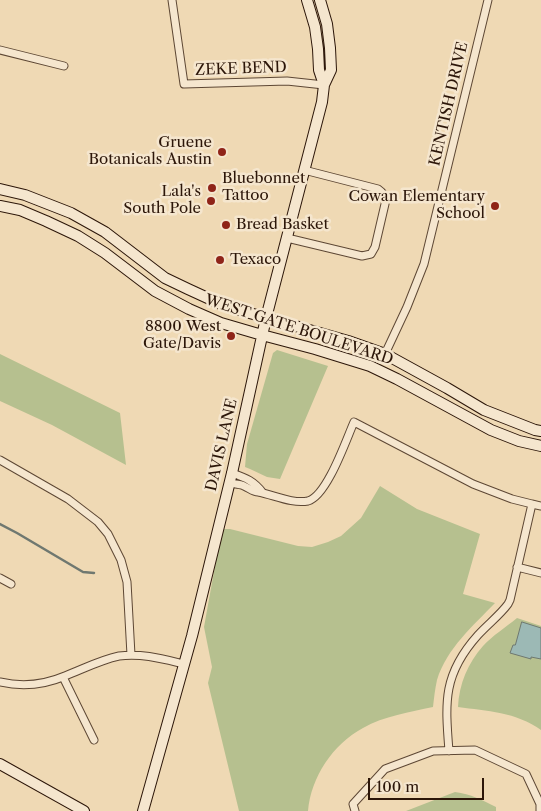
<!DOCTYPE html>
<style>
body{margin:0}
#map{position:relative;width:541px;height:811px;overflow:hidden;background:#efd9b4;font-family:"Libre Caslon Text",serif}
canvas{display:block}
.scale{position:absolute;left:368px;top:778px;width:116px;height:22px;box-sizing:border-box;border:2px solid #2c1609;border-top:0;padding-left:6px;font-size:15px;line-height:18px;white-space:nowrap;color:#2c1609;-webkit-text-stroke:4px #f5e6ce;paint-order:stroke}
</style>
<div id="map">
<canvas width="541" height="811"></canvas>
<div class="scale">100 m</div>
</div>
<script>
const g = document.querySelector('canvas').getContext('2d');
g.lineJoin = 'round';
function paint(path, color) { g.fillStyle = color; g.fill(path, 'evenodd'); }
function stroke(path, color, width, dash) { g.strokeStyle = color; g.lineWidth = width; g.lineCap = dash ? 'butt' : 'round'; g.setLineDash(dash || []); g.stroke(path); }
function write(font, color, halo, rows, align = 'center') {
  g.font = font + ' "Libre Caslon Text",serif'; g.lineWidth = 5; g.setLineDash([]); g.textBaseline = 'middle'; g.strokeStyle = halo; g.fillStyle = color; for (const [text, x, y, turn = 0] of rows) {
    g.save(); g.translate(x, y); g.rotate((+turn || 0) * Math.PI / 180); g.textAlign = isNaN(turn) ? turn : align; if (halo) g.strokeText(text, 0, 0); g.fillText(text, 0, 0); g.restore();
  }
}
paint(new Path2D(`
 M277,350L328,366L280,479L267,477L250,469L245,467L247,444L273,353Z
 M0,354L120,413L126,465L52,425L0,401Z
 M380,486L417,509L480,534L463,594L495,603C473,626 447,648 437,680C435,689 434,698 433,707C410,712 384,716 363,728C333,744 311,777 308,811H239L208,683L212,667L204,627L217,555L223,529H230L298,546L312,547L328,542L341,536L361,518Z
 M517,618L541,626V730C516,712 487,711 458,707C459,684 468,663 483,646C492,636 506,627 517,618Z
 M455,792C471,794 482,800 496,807V811H406Z`), '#b6c08f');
const water = new Path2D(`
 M522,622L541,628V659L531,657V659L510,653L513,645H515Z`);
paint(water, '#9cb9b5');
stroke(water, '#6f7870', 1);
stroke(new Path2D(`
 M0,524L17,533L83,572L94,573`), '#6f7870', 2.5);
const street = new Path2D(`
 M172,0L184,84L287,81L324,85
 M0,50L64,66
 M287,238L362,256L371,254L375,247L385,204C386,197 384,193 378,189L304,170
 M385,354L407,307L424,264L488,0
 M0,460L68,499L98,522L108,534L121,560L127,582L131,655
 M232,473C246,478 254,481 263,493
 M229,483C234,484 240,484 244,486C249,488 253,492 258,492C274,495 292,504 308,501C327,496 346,440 354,422L473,484L512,499L532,504
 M517,567L541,573
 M0,578L11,584
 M63,677L94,740
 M0,682C22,687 44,685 65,676C83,669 100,660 119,656C142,653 163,659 184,664
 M449,751C445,701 443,674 478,635C488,624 500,615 508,604L510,600L532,504L541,506
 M355,811L353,804L385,769L433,751L475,750L526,774L540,804V811`);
const secondary = new Path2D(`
 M307,0L315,27L318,49L319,70L324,85
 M0,189L25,195L71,213L105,232L165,278L188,289L225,306L348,341L385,354L447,388L484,410L535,430L541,431
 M0,206L20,210L46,221L78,236L105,253L155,291L189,309L221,323L262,335L315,349L370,366L397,379L491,430L519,441L541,446
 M0,764L84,811
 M143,811L192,636L232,473L266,318L322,102L324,85L331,70L330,48L327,24L320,0`);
stroke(street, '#5d4734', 9);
stroke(secondary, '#2c1609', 12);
stroke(street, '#f5e6ce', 7);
stroke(secondary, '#f5e6ce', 10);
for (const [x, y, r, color] of [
 [222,152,5,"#8f2418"],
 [212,188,5,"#8f2418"],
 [211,201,5,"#8f2418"],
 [495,206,5,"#8f2418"],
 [226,225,5,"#8f2418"],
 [220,260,5,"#8f2418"],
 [231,336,5,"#8f2418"]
]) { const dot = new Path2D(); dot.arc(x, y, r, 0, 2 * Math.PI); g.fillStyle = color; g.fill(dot); stroke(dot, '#f5e6ce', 2); }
write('15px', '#2c1609', '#f5e6ce', [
 ["ZEKE BEND",241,69,-2],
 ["KENTISH DRIVE",449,104,-77],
 ["WEST GATE BOULEVARD",299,330,18],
 ["DAVIS LANE",222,445,-77]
]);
write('15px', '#2c1609', '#f5e6ce', [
 ["Gruene",212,143],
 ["Botanicals Austin",212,160],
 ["Bluebonnet",222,179,"left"],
 ["Tattoo",222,196,"left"],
 ["Lala's",201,192],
 ["South Pole",201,209],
 ["Cowan Elementary",485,197],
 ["School",485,214],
 ["Bread Basket",236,225,"left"],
 ["Texaco",230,260,"left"],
 ["8800 West",221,327],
 ["Gate/Davis",221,344]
], 'right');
</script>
